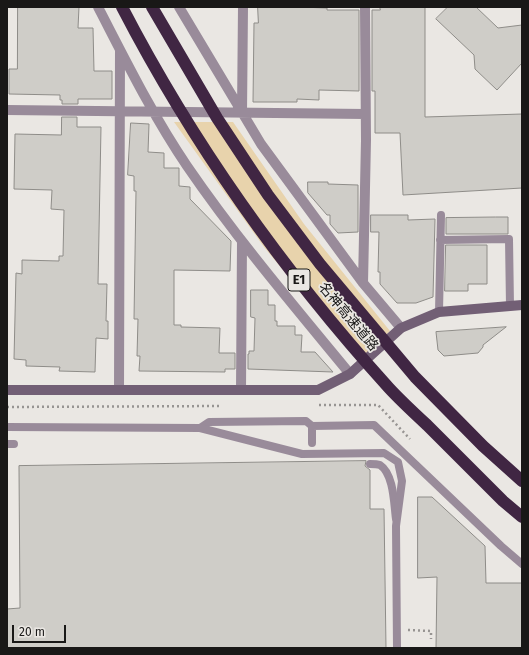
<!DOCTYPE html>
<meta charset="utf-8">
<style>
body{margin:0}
#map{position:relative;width:529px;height:655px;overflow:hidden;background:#eae7e3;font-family:"Fira Sans",sans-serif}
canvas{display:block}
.frame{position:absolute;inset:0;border:8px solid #191817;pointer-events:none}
.scale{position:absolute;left:12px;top:625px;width:54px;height:18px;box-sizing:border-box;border:2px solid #191817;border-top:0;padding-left:5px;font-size:12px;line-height:14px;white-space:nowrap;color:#191817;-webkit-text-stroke:3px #eae7e3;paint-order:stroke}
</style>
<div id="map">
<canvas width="529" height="655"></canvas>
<div class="frame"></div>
<div class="scale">20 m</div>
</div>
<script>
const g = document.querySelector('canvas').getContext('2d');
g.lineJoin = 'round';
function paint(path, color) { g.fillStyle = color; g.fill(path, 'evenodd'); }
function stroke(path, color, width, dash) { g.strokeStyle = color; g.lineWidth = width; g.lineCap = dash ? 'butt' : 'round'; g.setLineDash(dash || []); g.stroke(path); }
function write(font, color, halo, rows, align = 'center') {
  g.font = font + ' "Fira Sans","Noto Sans JP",sans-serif'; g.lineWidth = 3.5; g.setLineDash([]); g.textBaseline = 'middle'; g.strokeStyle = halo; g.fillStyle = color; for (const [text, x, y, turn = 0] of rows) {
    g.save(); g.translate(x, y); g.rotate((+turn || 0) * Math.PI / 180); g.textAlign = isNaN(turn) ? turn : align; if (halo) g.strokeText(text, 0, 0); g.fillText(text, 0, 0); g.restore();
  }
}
paint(new Path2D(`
 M174,122H233L304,224L390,331L358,361L264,247Z`), '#e8d3ac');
const building = new Path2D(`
 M18,7H79L78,28H93L94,71H112V99H78V104H62V100H60V95L9,94V69H17Z
 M258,7H300L327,8V10H359V91L319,90V100L297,99V102H253L254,23H258Z
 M380,7H425V117L522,114V188L403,195L400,133H375V91H372V10H380Z
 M448,7H476L498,28L522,25V63L497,90L475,69L474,55L436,19Z
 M62,117H77V127H101L98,284H107L106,321H108V339L96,338L95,372L59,371L60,367L26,366V360L14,359L16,273L22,274V260L59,261V256H63L64,210L51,209L52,190L14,189L15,134L61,135Z
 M131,123L149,124L148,152L164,153V168H179V186L190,187V199L231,241L230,271L174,270V325H181V327L220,328L219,353H235V369H225V372L139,371L140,356H137L138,319H134L136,191H134V176L128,175Z
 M308,182H328V184L358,185V232L338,233L330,224V215H327L308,193Z
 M371,215H408V220L435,219L433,297L416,303H397L380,284V272H378L379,232H371Z
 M496,217H508V234H446V218Z
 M446,245H487V284H468V291H445Z
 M251,290H268V305H275V321H277V326H295V335H302L301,352H315L333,372L248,369V354H249V351H254L255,318L251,317Z
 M506,327L483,345V347L478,353L444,356L438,350L436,332Z
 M366,461L365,466L370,470V509H384L386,648H7V609L20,608L19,466Z
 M418,497H432L485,546L486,583H522V648H436L437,577L418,578Z`);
paint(building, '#cfcdc8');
stroke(building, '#8e8c88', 1);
stroke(new Path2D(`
 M319,405H378L410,439
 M7,407L222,406
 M408,630L431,631V639`), '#979492', 2.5, [2, 3]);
stroke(new Path2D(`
 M440,240L509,239L510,306
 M439,312L441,215
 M7,427L200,428L209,422L306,421L312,426L374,425L501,546L522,564
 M312,443V426
 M7,444H14
 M370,464C373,464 377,464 380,465C394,474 394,505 396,519`), '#998b9a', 8);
stroke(new Path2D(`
 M98,7C126,61 153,116 187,166C237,239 294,306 350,374
 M179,7L261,144L363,283L401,328
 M7,110L365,114
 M242,113L243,7
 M363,283L366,140L365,7
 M119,390L120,50
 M241,390L242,242`), '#998b9a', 10);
stroke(new Path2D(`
 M7,390H318L350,374L401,328L439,312L522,305`), '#725f75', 10);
stroke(new Path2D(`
 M200,428L302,454L384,453L398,462L402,481L396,526L397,648`), '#998b9a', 8);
stroke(new Path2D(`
 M122,7C193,144 285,273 389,388C401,401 414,413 427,425C452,450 478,476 503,501L522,517
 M152,7L217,118L268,195L320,264L415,377L483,446L522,481`), '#402643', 12);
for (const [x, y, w] of [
 [299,280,22]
]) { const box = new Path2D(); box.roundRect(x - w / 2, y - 11, w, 22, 3); g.fillStyle = '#eae7e3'; g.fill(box); stroke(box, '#191817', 1); }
write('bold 13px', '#191817', null, [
 ["E1",299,280]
]);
write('14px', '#191817', '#eae7e3', [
 ["名神高速道路",348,317,50]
]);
</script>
